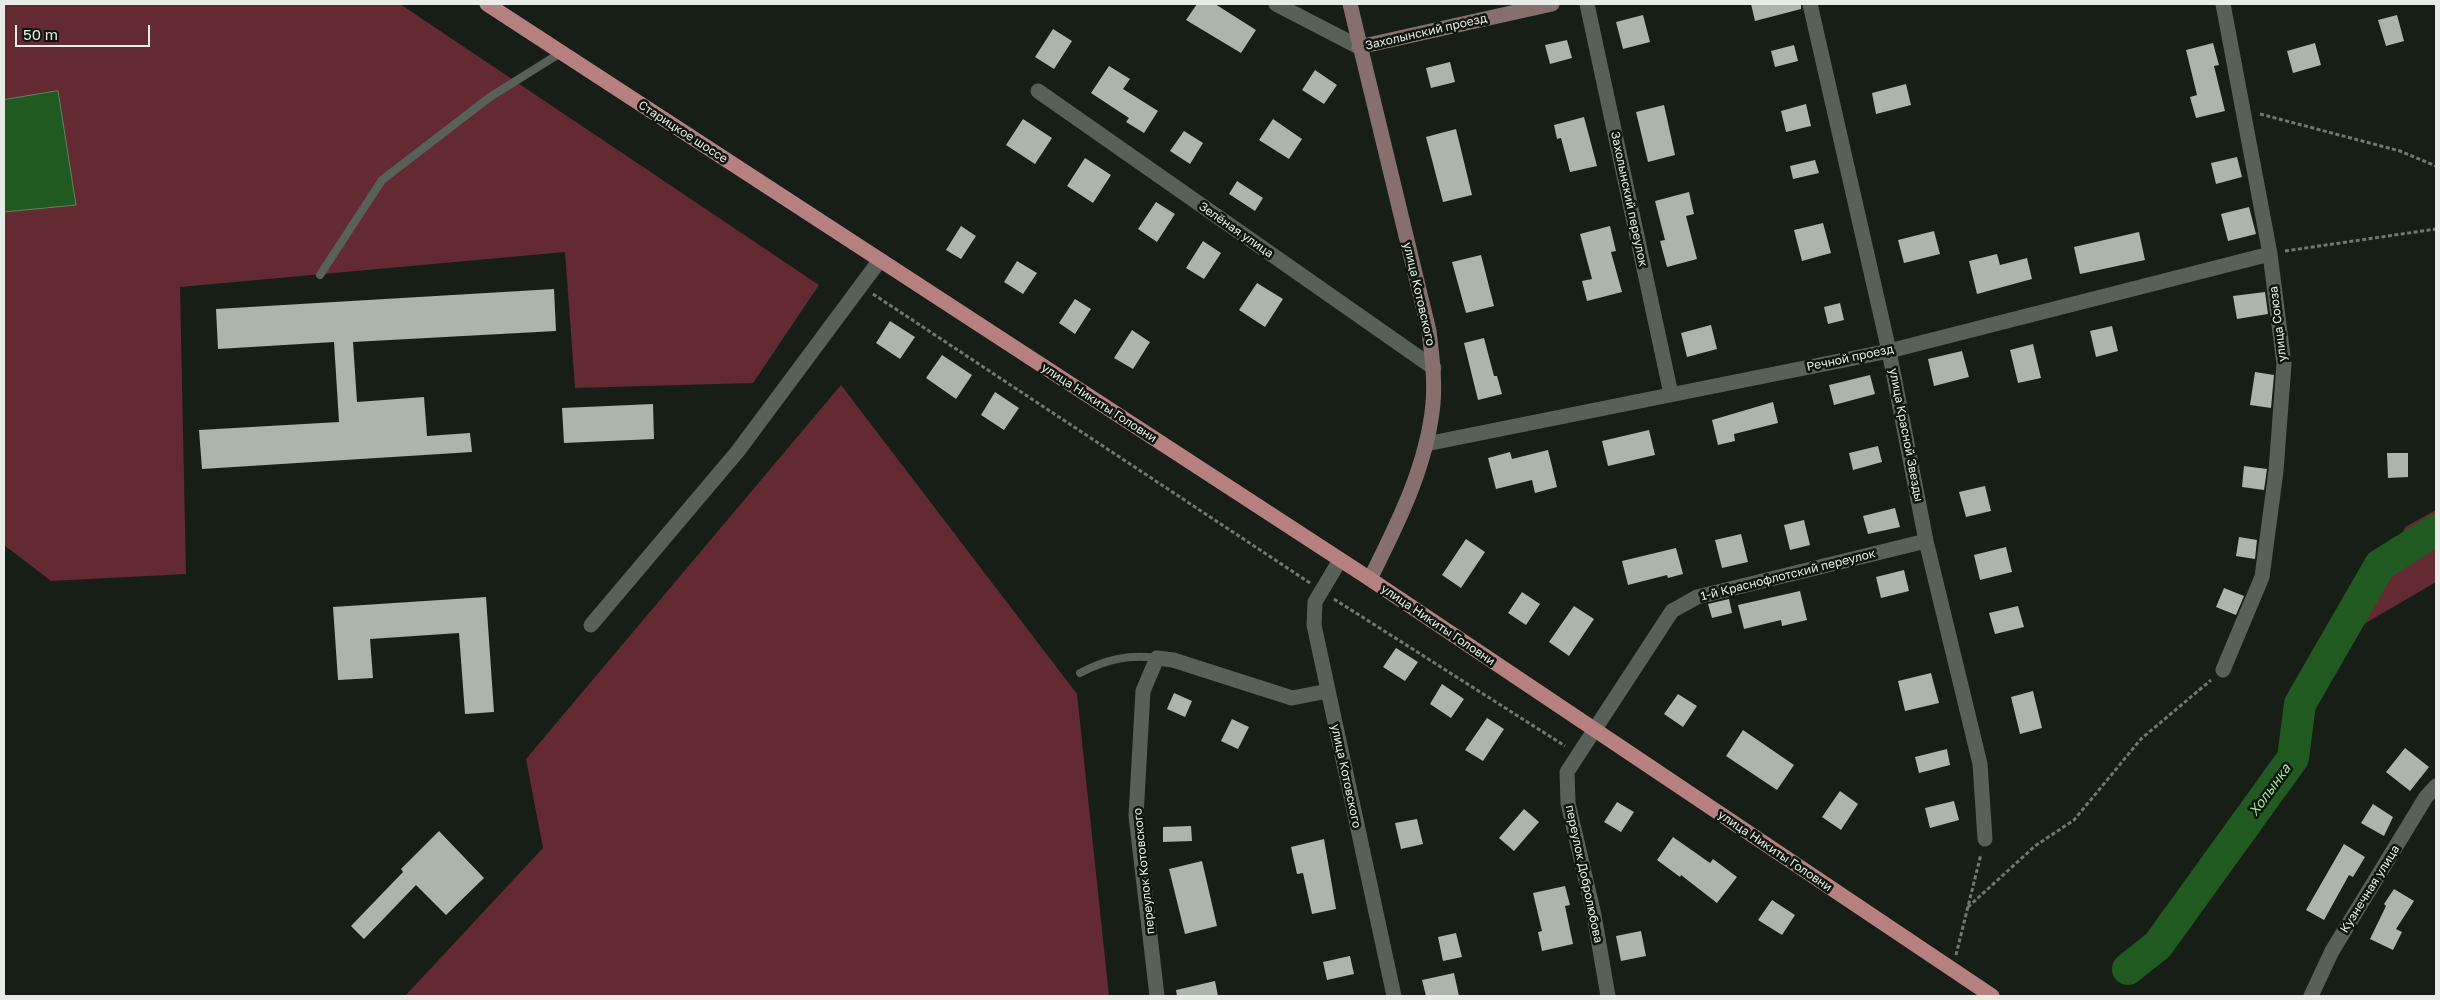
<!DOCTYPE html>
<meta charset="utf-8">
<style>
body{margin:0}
#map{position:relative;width:2440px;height:1000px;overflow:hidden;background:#171e16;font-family:"Golos Text",sans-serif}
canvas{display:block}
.frame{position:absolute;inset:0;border:5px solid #e7ece6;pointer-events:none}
.scale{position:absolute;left:15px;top:25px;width:135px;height:22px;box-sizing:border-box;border:2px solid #e7ece6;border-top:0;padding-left:6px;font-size:15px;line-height:18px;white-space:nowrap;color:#e7ece6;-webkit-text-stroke:4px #0e150d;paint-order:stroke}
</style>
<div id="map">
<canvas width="2440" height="1000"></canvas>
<div class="frame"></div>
<div class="scale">50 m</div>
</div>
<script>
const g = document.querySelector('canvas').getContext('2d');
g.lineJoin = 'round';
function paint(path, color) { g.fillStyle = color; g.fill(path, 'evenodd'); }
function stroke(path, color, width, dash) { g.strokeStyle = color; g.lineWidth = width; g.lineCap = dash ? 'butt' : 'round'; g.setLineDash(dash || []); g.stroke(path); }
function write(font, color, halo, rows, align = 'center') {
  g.font = font + ' "Golos Text",sans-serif'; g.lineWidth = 5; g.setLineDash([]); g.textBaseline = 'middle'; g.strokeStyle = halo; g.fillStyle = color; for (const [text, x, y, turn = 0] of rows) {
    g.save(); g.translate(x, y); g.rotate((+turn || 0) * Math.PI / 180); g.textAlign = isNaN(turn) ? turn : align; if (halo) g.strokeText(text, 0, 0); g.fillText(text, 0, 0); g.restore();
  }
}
paint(new Path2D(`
 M4,4H400L819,285L753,383L575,388L565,252L180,287L186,574L51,581L4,545Z
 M841,385L1077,694L1109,996H405L543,848L526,759Z
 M2436,510V582L2364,624L2405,527Z`), '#632a31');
const water = new Path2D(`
 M58,91L76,205L4,212V100Z`);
paint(water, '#215a21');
stroke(water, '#5c865c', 1);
stroke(new Path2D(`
 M2128,969L2158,945L2293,758L2300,704L2380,565L2436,530`), '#215a21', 32);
paint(new Path2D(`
 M1197,4H1215L1256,30L1241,53L1186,20Z
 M1751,4H1801V9L1755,21Z
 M1643,15L1650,42L1623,49L1616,22Z
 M2397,15L2404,41L2386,46L2378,20Z
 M1053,29L1072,41L1054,69L1035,57Z
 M1567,40L1572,58L1550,64L1545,45Z
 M2213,43L2219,65L2214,66L2225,111L2196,118L2190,97L2197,95L2186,50Z
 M2315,43L2321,65L2293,73L2287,51Z
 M1794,45L1798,61L1775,67L1771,51Z
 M1450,62L1455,82L1431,88L1426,68Z
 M1109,66L1130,79L1123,89L1158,111L1144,133L1126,122L1129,118L1091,93Z
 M1315,70L1337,85L1324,104L1302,90Z
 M1906,84L1911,105L1876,114L1872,93Z
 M1806,104L1811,126L1786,132L1781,111Z
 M1664,105L1675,155L1648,162L1636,112Z
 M1584,117L1597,166L1570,172L1561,138L1557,139L1554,125Z
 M1023,119L1052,138L1035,164L1006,145Z
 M1273,119L1302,139L1289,159L1259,140Z
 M1456,129L1472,195L1443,202L1426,137Z
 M1184,131L1203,143L1190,164L1170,151Z
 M2237,157L2242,177L2216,184L2211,163Z
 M1085,158L1111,175L1093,203L1067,186Z
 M1815,160L1819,173L1793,179L1790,166Z
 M1237,181L1263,198L1255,211L1229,194Z
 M1689,192L1694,214L1686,216L1697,259L1667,267L1660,241L1665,240L1655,201Z
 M1156,202L1175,214L1157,242L1138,229Z
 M2249,207L2256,234L2228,241L2221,214Z
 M1823,223L1831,253L1802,261L1794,230Z
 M961,226L976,236L961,259L946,250Z
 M1610,226L1616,251L1611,252L1622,292L1587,301L1582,281L1592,279L1580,234Z
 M1934,231L1940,254L1904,263L1898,240Z
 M2139,232L2145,260L2080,274L2074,247Z
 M1203,241L1221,253L1204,279L1186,268Z
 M1997,254L2000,265L2027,258L2032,279L1977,294L1969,261Z
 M1481,255L1494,306L1466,313L1452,262Z
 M1017,261L1037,273L1023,294L1004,282Z
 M1257,283L1283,299L1265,327L1239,310Z
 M554,289L556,331L353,342L357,402L424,397L427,436L470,433L472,452L202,469L199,430L339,422L334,342L218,349L216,309Z
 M2265,292L2268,314L2237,319L2233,296Z
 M1075,299L1091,309L1075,334L1059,323Z
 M1840,303L1844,320L1828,324L1824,307Z
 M890,321L915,337L900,359L876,343Z
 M1711,325L1717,349L1687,357L1681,333Z
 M2112,326L2118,351L2096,357L2090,331Z
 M1132,330L1150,342L1133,369L1114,358Z
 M1484,338L1494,376H1497L1502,394L1478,400L1464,343Z
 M2033,344L2041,378L2018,383L2010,350Z
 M1962,351L1969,377L1934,386L1928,359Z
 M942,355L972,375L956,399L926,378Z
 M2255,372L2274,375L2271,408L2250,405Z
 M1870,375L1875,394L1834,405L1829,385Z
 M995,392L1019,408L1004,430L981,415Z
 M1773,402L1778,423L1734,434L1735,441L1718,445L1712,420Z
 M653,404L654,439L564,443L562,408Z
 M1649,430L1655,455L1608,466L1602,441Z
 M1878,446L1882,462L1853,470L1849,453Z
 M1548,450L1557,487L1535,493L1532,480L1496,489L1488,458L1510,452L1512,459Z
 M2387,453H2408V477L2388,478Z
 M2244,466L2267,469L2264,490L2242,487Z
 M1985,486L1991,511L1966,517L1959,492Z
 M1895,508L1900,527L1868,534L1863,516Z
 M1804,520L1810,545L1790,550L1784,525Z
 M1741,534L1748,562L1722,568L1715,540Z
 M2239,537L2257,540L2255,559L2236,556Z
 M1466,539L1485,552L1461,588L1442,575Z
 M2006,547L2012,572L1980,580L1974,555Z
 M1676,548L1683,574L1668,578L1667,575L1628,585L1622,561Z
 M1904,570L1909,591L1881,598L1876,577Z
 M2224,588L2244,596L2236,615L2216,607Z
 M1800,591L1807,620L1782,626L1781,620L1744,629L1738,605Z
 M1522,592L1540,604L1526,625L1508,613Z
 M486,597L494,712L465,714L459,633L370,639L373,678L338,680L333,607Z
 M1729,599L1732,613L1712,618L1708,604Z
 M1574,606L1594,619L1569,656L1549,642Z
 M2018,606L2024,627L1995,634L1989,613Z
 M1396,648L1418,662L1405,681L1383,667Z
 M1931,673L1939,703L1905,711L1898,681Z
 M1442,684L1464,699L1451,718L1430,704Z
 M2033,691L2042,728L2020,734L2011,697Z
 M1174,693L1192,701L1185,717L1167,709Z
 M1678,694L1697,706L1683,727L1664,714Z
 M1487,718L1504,729L1483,761L1465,750Z
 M1232,719L1249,727L1238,749L1221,741Z
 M1743,730L1794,765L1777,790L1726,756Z
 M2405,748L2429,767L2410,791L2386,772Z
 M1947,749L1950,765L1919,773L1915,757Z
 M1840,791L1858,804L1841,830L1822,817Z
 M1954,801L1959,820L1930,828L1925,808Z
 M1617,802L1634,812L1621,832L1604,822Z
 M2373,804L2393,817L2384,836L2361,823Z
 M1524,809L1539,822L1514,851L1499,838Z
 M1417,819L1423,844L1401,849L1395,823Z
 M1191,826L1192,841L1163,842V827Z
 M439,831L484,878L446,915L416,885L364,939L351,926L403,872L401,869Z
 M1673,837L1710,863L1713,859L1737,877L1717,903L1681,875L1680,877L1657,860Z
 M1324,839L1336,909L1312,914L1303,873L1297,874L1291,847Z
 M2344,844L2365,857L2353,877L2349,875L2324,920L2306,910Z
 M1202,861L1217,926L1185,934L1169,869Z
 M1565,886L1570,905L1565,906L1573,944L1542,951L1538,932L1542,931L1533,893Z
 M2394,889L2414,901L2396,929L2402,932L2393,950L2370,939L2386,906L2384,904Z
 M1772,900L1795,915L1782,935L1758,920Z
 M1641,931L1646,956L1621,961L1616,936Z
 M1456,933L1462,957L1443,961L1438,937Z
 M1350,956L1354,974L1327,980L1323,962Z
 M1454,973L1459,996H1426L1422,980Z
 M1215,981L1218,996H1177L1176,990Z`), '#abb5aa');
stroke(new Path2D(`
 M2260,114L2400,151L2436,166
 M2285,251L2436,229
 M873,294L1310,583
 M1334,599L1565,746
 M1968,907L2035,846L2074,820L2141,739L2211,680
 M1956,955L1981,854`), '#727871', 3, [4, 2.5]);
stroke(new Path2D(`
 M320,275L382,180L490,97L562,52
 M1080,673C1105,660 1128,654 1157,658`), '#586158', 8);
stroke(new Path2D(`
 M1276,4L1359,47
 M1587,4L1671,394
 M1810,4L1889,351L1926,541L1980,764L1985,839
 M2223,4L2270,254L2284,364L2276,471L2262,577L2223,670
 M1038,91L1434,368
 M1426,444L1889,351L2270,254
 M1340,560L1315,602L1314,625L1394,996
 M591,625L738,451L880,260
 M1157,996L1136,816L1143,691L1157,658L1173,660L1292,698L1328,691
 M1608,996L1594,915L1568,803L1567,772L1672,611L1697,597L1926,541
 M2311,996L2332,951L2426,797L2436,786`), '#586158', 15);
stroke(new Path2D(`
 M1350,4L1429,331C1432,356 1435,380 1433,404C1427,466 1397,525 1370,579
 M1359,47L1552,4`), '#87706c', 15);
stroke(new Path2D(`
 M487,4L1370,579L1992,996`), '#b68081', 15);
write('12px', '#e7ece6', '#0e150d', [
 ["Захолынский проезд",1426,32,-13],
 ["Старицкое шоссе",683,132,33],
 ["Захолынский переулок",1629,199,78],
 ["Зелёная улица",1236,230,35],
 ["улица Котовского",1419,294,77],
 ["улица Союза",2278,324,-97],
 ["Речной проезд",1850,358,-12],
 ["улица Никиты Головни",1099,403,33],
 ["улица Красной Звезды",1906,435,79],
 ["1-й Краснофлотский переулок",1788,575,-14],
 ["улица Никиты Головни",1438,625,34],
 ["улица Котовского",1346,776,78],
 ["улица Никиты Головни",1775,851,34],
 ["переулок Котовского",1144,871,-96],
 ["переулок Добролюбова",1584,874,78],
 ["Кузнечная улица",2370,889,-58]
]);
write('italic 14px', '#9cea97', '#0e150d', [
 ["Холынка",2270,790,-54]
]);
</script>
